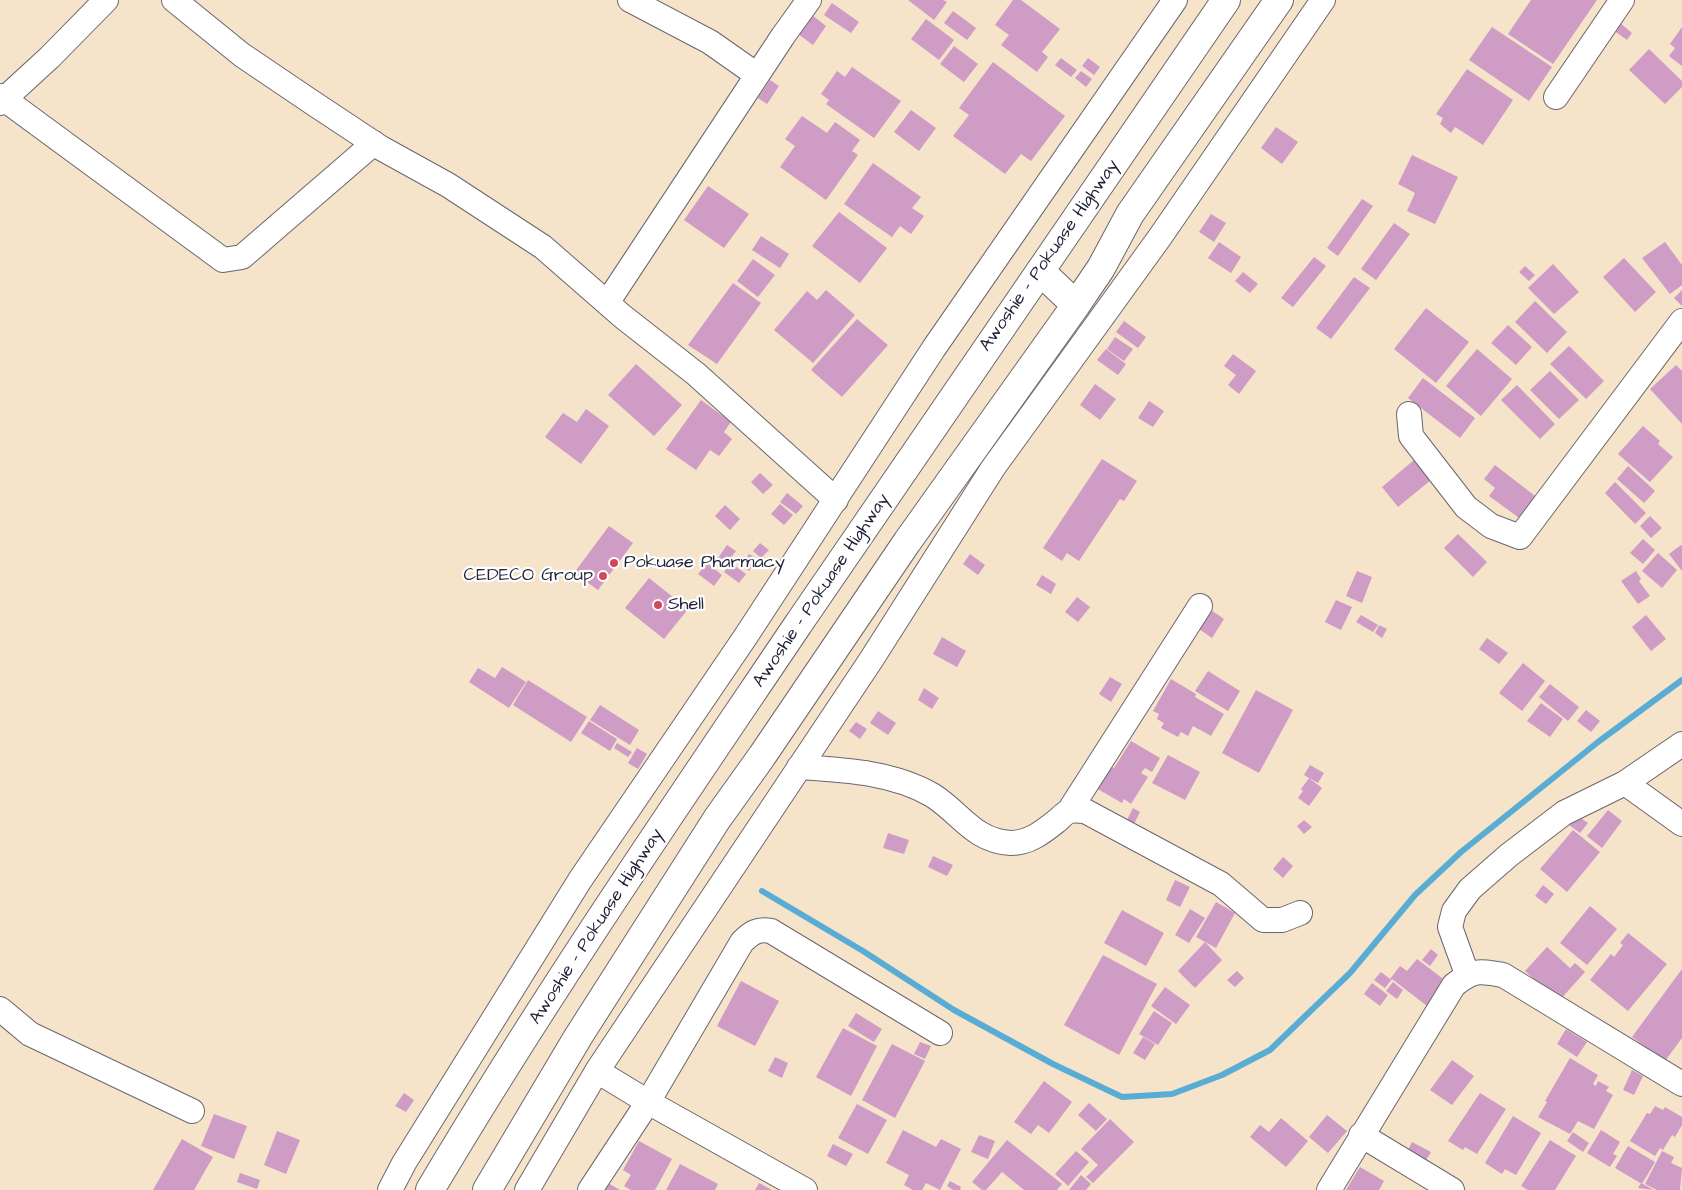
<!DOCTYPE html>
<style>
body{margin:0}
canvas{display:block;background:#f5e3ca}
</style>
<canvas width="1682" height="1190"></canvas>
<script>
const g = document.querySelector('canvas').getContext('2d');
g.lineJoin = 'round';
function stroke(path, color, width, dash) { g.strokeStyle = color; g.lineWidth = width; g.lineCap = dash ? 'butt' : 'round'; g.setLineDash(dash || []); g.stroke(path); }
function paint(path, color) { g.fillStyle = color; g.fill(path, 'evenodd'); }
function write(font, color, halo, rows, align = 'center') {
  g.font = font + ' "Architects Daughter",sans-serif'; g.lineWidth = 4.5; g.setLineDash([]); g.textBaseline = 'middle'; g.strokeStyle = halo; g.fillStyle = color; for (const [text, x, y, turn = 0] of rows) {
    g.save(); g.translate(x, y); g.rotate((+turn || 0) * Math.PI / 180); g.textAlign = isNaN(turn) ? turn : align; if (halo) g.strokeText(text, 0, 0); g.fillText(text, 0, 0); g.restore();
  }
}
stroke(new Path2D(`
 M762,891L863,951L954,1010L1053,1064L1122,1097L1172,1094L1222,1075L1270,1050L1350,973L1415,895L1461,852L1598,742L1682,680`), '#59acd4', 6);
paint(new Path2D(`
 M908,0H943L947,2L934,20Z
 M1013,0H1021L1060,29L1042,52L1048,57L1037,72L1001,45L1009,35L995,25Z
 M1531,0H1597L1553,64L1508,34Z
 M832,3L859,22L851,33L824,15Z
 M953,11L976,28L967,40L944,23Z
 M812,15L826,26L813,45L798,34Z
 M926,19L954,40L939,60L911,39Z
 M1619,22L1632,33L1627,40L1613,30Z
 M1492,27L1552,67L1529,101L1469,60Z
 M1682,27V66L1669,56L1675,48L1670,44Z
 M954,46L978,64L964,82L940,64Z
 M1649,49L1682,81V87L1665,104L1629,70Z
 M1061,58L1077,70L1071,77L1055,65Z
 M1088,58L1100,67L1094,75L1082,66Z
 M993,62L1065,116L1031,161L1021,154L1005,174L953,136L969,115L959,108Z
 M852,67L901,101L874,138L826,104L829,100L821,94L837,71L845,77Z
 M1467,69L1513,100L1483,145L1455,127L1451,133L1440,124L1443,118L1436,114Z
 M1081,71L1092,79L1086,87L1075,78Z
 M770,80L779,86L767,104L758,98Z
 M911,110L936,128L919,151L894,132Z
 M802,116L827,133L835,122L860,140L852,151L858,155L826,200L780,167L795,146L785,139Z
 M1276,127L1298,142L1282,164L1261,148Z
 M1412,155L1458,177L1435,224L1407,211L1415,193L1398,184Z
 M873,163L921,197L912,208L924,216L911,234L900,226L892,237L844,204Z
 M708,186L749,214L724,248L684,220Z
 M1362,199L1373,206L1338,256L1327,248Z
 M839,212L887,248L860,283L812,246Z
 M1211,214L1226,223L1214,242L1199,232Z
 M1394,223L1410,234L1376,280L1361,269Z
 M761,236L789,254L780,268L752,250Z
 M1219,242L1241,257L1231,273L1208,258Z
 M1665,242L1682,265V285L1670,294L1642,258Z
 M1314,257L1326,266L1293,307L1281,298Z
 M1624,258L1656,292L1635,312L1603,277Z
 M753,259L775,275L758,297L737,281Z
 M1553,264L1579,292L1554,314L1528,288Z
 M1525,266L1535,275L1529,281L1519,272Z
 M1243,272L1258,284L1250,293L1235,281Z
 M1354,277L1370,288L1331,339L1316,328Z
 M733,283L761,303L717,364L688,345Z
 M826,290L855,315L813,363L774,330L807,291L817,300Z
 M1682,290V306L1674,298Z
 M1535,301L1567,332L1547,353L1515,322Z
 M1426,308L1469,342L1436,383L1394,349Z
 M857,319L888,345L842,397L811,370Z
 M1124,321L1146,337L1138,348L1116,332Z
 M1508,325L1532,347L1516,365L1491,343Z
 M1115,337L1133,349L1124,361L1107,349Z
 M1569,346L1604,381L1586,399L1550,364Z
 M1106,349L1126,364L1118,375L1097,360Z
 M1477,349L1512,379L1481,416L1446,386Z
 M1233,354L1256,371L1239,394L1228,385L1236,375L1224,366Z
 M636,364L682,405L654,436L608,395Z
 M1676,365L1682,371V424L1650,389Z
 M1550,371L1579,400L1559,419L1530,390Z
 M1423,378L1475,418L1460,438L1408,398Z
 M1095,384L1116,399L1100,420L1080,405Z
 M1517,385L1555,424L1540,439L1501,400Z
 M701,400L731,422L724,432L732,439L719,456L710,450L696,470L666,449Z
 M1149,401L1164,411L1153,427L1138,418Z
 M586,409L609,426L581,464L545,437L563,413L577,422Z
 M1643,426L1660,441L1658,444L1673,457L1650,482L1618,454Z
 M1102,459L1137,481L1124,501L1120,499L1079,561L1067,553L1062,561L1043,548Z
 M1414,460L1431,480L1398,507L1382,487Z
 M1495,465L1539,499L1522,520L1489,496L1495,488L1484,479Z
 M1628,466L1655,491L1644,503L1617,479Z
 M760,473L773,485L763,494L751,482Z
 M1615,482L1646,513L1635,524L1605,493Z
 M787,493L803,506L796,514L780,502Z
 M780,504L793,515L784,525L771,514Z
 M725,505L740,519L730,530L715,516Z
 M1650,516L1662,528L1651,538L1640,526Z
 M609,526L633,543L598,590L574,573Z
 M1458,534L1487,562L1473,577L1444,548Z
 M1643,539L1655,550L1643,564L1630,553Z
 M760,543L769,550L761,558L753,551Z
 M727,545L736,551L726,564L718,558Z
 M1681,545L1682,546V571L1669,554Z
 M1658,553L1677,570L1662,588L1642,571Z
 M749,554L757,559L749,571L741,565Z
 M970,554L985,565L978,575L963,564Z
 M707,563L722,575L714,586L698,574Z
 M731,563L746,574L739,583L724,572Z
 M1357,571L1372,577L1362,603L1346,596Z
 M1636,571L1641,579L1639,581L1650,596L1638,604L1621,581Z
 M1042,575L1056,584L1051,594L1036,585Z
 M649,578L688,609L664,639L625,608Z
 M1077,597L1090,607L1078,622L1065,612Z
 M1336,600L1352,607L1341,630L1325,622Z
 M1211,610L1224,619L1212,638L1199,629Z
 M1361,615L1378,625L1373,632L1356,622Z
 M1646,615L1666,639L1651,651L1632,627Z
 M1379,625L1387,629L1382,638L1375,633Z
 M942,637L966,651L957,667L933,654Z
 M1487,638L1508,653L1499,664L1479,649Z
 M1523,663L1545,681L1522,711L1499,693Z
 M502,667L526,682L509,708L469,682L478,668L495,678Z
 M1208,671L1240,691L1228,711L1195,691Z
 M1110,677L1122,684L1111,702L1099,694Z
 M1171,679L1196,694L1195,697L1224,714L1211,736L1193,726L1188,736L1181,732L1178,737L1161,728L1164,723L1157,719L1159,714L1153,711Z
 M528,680L587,717L571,742L513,705Z
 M1550,684L1579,707L1568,721L1539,697Z
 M924,688L939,698L932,709L918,700Z
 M1256,690L1293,710L1259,773L1222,753Z
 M1541,703L1563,719L1550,737L1527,721Z
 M600,705L639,730L630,745L590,720Z
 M1586,710L1600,721L1591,732L1577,721Z
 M878,711L896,723L888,735L870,723Z
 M589,721L617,739L610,751L581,733Z
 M856,722L867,729L860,739L849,731Z
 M1131,741L1160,758L1152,772L1145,768L1141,773L1148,777L1131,804L1124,799L1122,803L1096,788L1110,766L1114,768Z
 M617,743L632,752L628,757L614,748Z
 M637,748L647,754L638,769L628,763Z
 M1168,755L1200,772L1185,800L1152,783Z
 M1310,765L1324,773L1318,783L1304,775Z
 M1309,778L1322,788L1309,806L1298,798L1303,791L1301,789Z
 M1133,808L1140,812L1132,828L1125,824Z
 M1608,810L1622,821L1602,848L1587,836Z
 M1572,812L1588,823L1580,833L1565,822Z
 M1304,820L1312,827L1304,834L1297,826Z
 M1573,830L1600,852L1567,892L1540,869Z
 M888,833L909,840L904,854L883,848Z
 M933,856L953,865L947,876L928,867Z
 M1283,857L1293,866L1283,878L1273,869Z
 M1175,880L1190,887L1180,907L1166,900Z
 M1543,885L1554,894L1546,904L1535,896Z
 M1216,902L1235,913L1216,948L1196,937Z
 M1590,906L1617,929L1587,965L1560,943Z
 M1190,909L1205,918L1189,943L1175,935Z
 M1122,910L1164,933L1146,966L1104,943Z
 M1628,933L1667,964L1628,1011L1590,980L1611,954L1614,957L1623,945L1620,943Z
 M1205,942L1222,960L1195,988L1178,971Z
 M1547,947L1570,968L1575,963L1585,972L1559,1001L1525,971Z
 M1431,949L1438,955L1430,966L1422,960Z
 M1103,955L1157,984L1119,1055L1064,1025Z
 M1417,959L1446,981L1427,1006L1392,979L1385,988L1374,980L1381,972L1390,979L1400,966L1407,971Z
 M1682,969V1038L1665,1061L1632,1037Z
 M1237,971L1244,978L1235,987L1227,980Z
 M741,981L779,1001L755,1046L717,1026Z
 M1393,982L1403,990L1397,999L1386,991Z
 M1372,983L1388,995L1380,1006L1364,994Z
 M1165,987L1190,1005L1176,1024L1151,1006Z
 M1154,1011L1172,1023L1158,1045L1139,1034Z
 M856,1013L882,1029L874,1042L848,1026Z
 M843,1028L877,1046L851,1096L816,1077Z
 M1566,1029L1587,1042L1577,1057L1557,1044Z
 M1143,1037L1155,1044L1145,1060L1133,1053Z
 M920,1042L931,1046L925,1059L914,1054Z
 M892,1044L925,1061L895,1118L862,1100Z
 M775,1057L788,1063L782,1078L768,1071Z
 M1570,1058L1598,1075L1593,1084L1596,1086L1598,1081L1609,1087L1606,1091L1613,1095L1594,1129L1578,1121L1570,1134L1538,1117L1547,1102L1545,1101Z
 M1452,1060L1474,1076L1452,1105L1430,1090Z
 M1632,1070L1643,1076L1634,1095L1623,1090Z
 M1044,1081L1072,1102L1049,1133L1038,1125L1031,1134L1014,1122Z
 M404,1093L414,1100L406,1112L395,1106Z
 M1480,1093L1506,1109L1477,1154L1465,1147L1463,1150L1448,1141Z
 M1089,1103L1107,1119L1096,1131L1078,1115Z
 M857,1104L887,1120L868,1154L838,1138Z
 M1655,1106L1663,1110L1665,1107L1682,1117V1125L1675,1137L1672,1135L1663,1150L1660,1148L1655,1156L1630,1141L1647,1113L1650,1114Z
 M214,1114L247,1126L234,1159L201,1146Z
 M1327,1115L1347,1131L1328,1153L1309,1137Z
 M1513,1116L1541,1133L1516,1175L1505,1169L1502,1174L1485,1163Z
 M1281,1118L1308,1141L1286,1167L1250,1137L1260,1125L1269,1132Z
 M1110,1119L1134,1142L1093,1183L1086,1177L1098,1165L1081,1149Z
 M903,1130L936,1147L941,1139L961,1149L940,1190L926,1183L922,1190H913L904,1185L909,1175L886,1163Z
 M1601,1130L1620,1142L1613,1154L1617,1156L1610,1167L1587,1153Z
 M277,1131L300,1140L286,1174L264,1165Z
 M1573,1132L1589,1143L1583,1152L1567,1141Z
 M979,1135L995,1141L988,1159L971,1152Z
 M182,1139L213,1157L194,1190H153Z
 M1007,1140L1062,1184L1057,1190H1024L1002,1172L986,1190H982L972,1182Z
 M1550,1140L1576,1156L1555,1190H1528L1521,1186Z
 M639,1141L672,1159L655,1190H631L624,1186L631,1175L623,1170Z
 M1412,1142L1431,1152L1424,1164L1406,1154Z
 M833,1144L853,1154L846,1166L827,1156Z
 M1628,1146L1655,1162L1642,1184L1615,1168Z
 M1076,1151L1089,1162L1068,1186L1055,1174Z
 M1662,1151L1674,1157L1671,1163L1682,1168L1680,1190H1657L1645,1184Z
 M680,1164L718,1184L715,1190H666Z
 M1360,1167L1384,1181L1379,1190H1346Z
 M240,1173L260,1180L257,1189L237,1182Z
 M1081,1175L1091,1184L1086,1190H1069Z
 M603,1180L620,1190H597Z
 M950,1181L961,1187L960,1190H953L947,1186Z
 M759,1183L772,1190H755Z
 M1641,1183L1654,1190L1638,1188Z`), '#cf9cc6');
const minor = new Path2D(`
 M174,0L242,55L313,103L381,148L448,185L543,247L622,316L696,374L836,500
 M630,0L710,42L757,75
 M0,96L223,260L242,257L374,143
 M1556,97L1622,0
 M0,103L50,57L106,0
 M607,303L783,36L809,0
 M1409,414L1411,436L1466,507L1491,526L1520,537L1682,321
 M799,767C843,770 893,772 932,795C960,812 973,841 1011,843C1030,843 1044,831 1058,820C1061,817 1066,812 1070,811C1074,810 1081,811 1085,811L1221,884L1263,920H1282L1300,913
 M1625,783L1682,824
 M1069,811L1200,606
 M1467,974L1450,927L1454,911L1470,889L1509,855L1564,813L1625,783L1682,744
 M0,1009L30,1034L192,1111
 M597,1071L648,1102L805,1190
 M1361,1135L1452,1190
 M390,1190L404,1163L580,880L746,636L934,348L1175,0
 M527,1190L597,1071L871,660L993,468L1160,237L1323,0
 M590,1190L648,1102L742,942C751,933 758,928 771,931L940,1033
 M1329,1190L1454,985C1474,969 1479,971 1503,975L1682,1084`);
const major = new Path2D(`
 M1040,271L1076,305
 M430,1190C545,996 673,810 799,623C941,415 1083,207 1226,0
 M487,1190L578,1037L717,819L762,756L907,542L1076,305L1101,268L1130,214L1279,0`);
stroke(minor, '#6c666d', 26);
stroke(major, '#6c666d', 30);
stroke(minor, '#fff', 24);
stroke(major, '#fff', 28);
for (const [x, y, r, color] of [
 [614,563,5,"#d1495b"],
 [603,576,5,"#d1495b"],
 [658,605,5,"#d1495b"]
]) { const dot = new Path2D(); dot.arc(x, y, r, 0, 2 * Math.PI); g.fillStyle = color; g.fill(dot); stroke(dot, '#fff', 2); }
write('18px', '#22223b', '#fff', [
 ["Awoshie - Pokuase Highway",1050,256,-55],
 ["Awoshie - Pokuase Highway",822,591,-56],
 ["Awoshie - Pokuase Highway",597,927,-57]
]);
write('18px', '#22223b', '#fff', [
 ["Pokuase Pharmacy",624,563],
 ["CEDECO Group",593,576,"right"],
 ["Shell",668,605]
], 'left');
</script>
